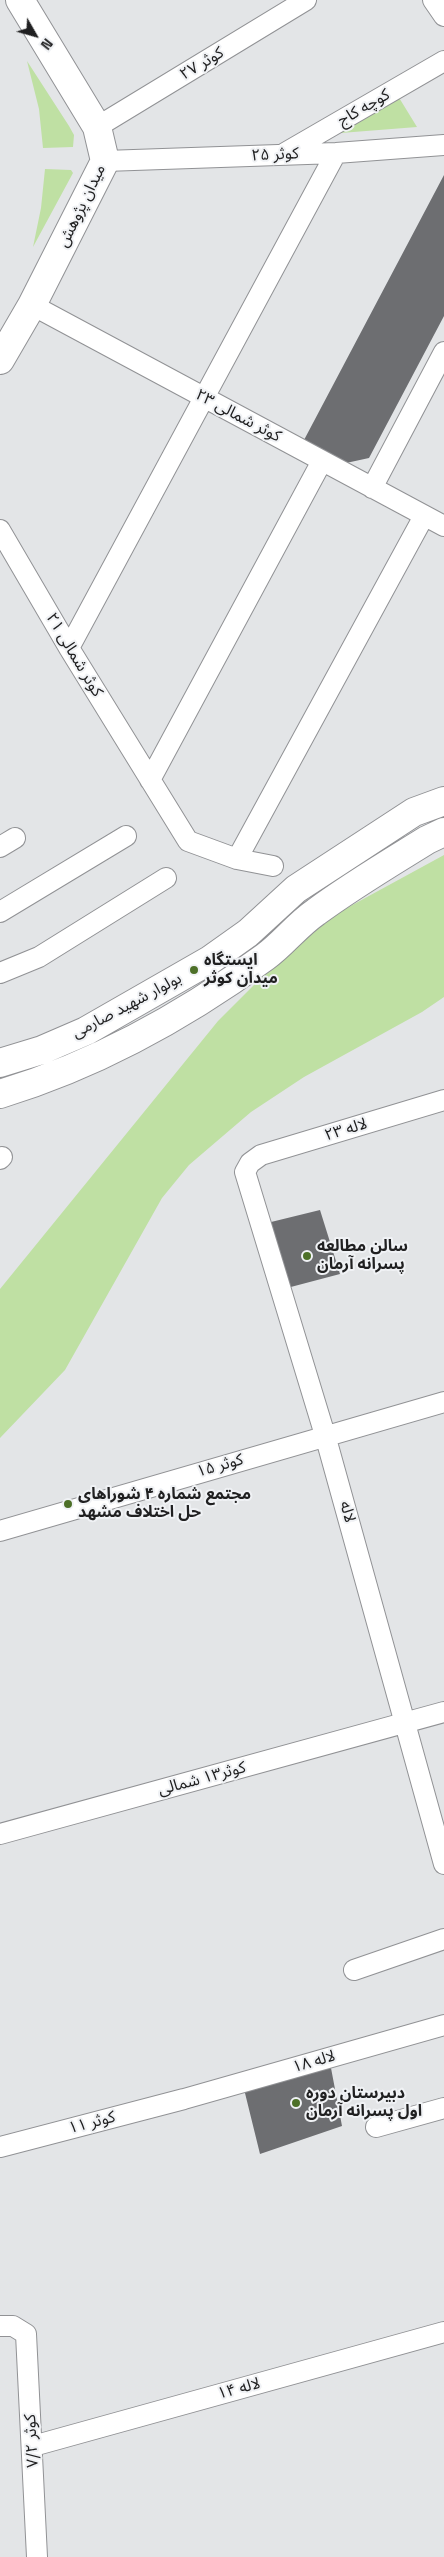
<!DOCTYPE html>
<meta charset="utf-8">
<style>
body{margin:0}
#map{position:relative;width:444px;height:2557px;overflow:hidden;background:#e3e5e7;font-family:"Space Grotesk",sans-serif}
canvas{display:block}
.north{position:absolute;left:10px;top:10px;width:50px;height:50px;-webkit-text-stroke:4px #f0f2f5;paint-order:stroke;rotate:128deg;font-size:14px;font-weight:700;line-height:20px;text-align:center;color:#202021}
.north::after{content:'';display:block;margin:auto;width:18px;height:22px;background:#202021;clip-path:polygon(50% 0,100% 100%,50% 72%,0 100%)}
</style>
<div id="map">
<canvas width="444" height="2557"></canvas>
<div class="north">N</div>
</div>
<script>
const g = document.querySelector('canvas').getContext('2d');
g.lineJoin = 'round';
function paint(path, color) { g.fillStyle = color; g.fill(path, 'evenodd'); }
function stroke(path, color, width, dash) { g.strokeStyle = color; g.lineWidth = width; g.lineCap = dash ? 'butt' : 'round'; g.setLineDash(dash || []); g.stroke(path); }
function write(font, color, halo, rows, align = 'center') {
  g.font = font + ' "Space Grotesk","Noto Sans Arabic",sans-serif'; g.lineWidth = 4; g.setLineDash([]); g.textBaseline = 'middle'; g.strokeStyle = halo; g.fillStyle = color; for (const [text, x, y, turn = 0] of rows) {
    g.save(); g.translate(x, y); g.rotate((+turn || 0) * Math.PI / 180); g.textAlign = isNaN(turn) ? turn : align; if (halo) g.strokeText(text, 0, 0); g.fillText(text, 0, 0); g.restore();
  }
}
paint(new Path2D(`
 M27,61L69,126L74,135L73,147L43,148L39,109Z
 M398,96L417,127L328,134Z
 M45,169L71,170L73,173L33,247L41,208Z
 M444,855V997L422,1012L304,1077L251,1112L189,1165L162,1198L65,1370L0,1438V1289L218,1021L292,947L334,915Z`), '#bfe0a3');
paint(new Path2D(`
 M444,175V316L369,458L346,463L304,440Z
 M320,1210L340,1274L287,1288L267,1223Z
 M331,2068L342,2126L260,2154L244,2089Z`), '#6d6e71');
const street = new Path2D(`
 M433,0L444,16
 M97,127L306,0
 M285,153L444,61
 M105,161L336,153L444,145
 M32,305L444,526
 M372,488L444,352
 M0,530L69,648L188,841L237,859L273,866
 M69,648L336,153
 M150,780L322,461
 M0,847L15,838
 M237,859L424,516
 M0,912L126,836
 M0,973L39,957L166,878
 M444,1100L261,1155L250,1163L245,1172L325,1435L444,1864
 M0,1159L2,1157
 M0,1531L444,1402
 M0,1834L444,1712
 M354,1970L444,1939
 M376,2127L444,2108
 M0,2147L184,2099L444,2025
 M0,2326H13L26,2334L37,2557
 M33,2446L444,2332`);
const secondary = new Path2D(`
 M0,360L32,305L105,161L97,127L20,0
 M0,1063L42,1050L86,1031L210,960L248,933L296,889L414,812L444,801
 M0,1094C96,1065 184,1016 265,957C283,944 297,925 316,912C351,886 390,863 427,840L444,832`);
stroke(street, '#919295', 22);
stroke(secondary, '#919295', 30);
stroke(street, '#fff', 20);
stroke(secondary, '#fff', 28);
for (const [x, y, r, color] of [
 [194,970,5,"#4d7028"],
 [307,1256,5,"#4d7028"],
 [68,1504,5,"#4d7028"],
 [296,2103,5,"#4d7028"]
]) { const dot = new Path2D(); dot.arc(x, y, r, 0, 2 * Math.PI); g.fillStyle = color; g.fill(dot); stroke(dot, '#f0f2f5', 2); }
write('16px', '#202021', '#f0f2f5', [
 ["کوثر ۲۷",202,64,-31],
 ["کوچه کاج",364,108,-30],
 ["کوثر ۲۵",275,155,-3],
 ["میدان پژوهش",82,206,-64],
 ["کوثر شمالی ۲۳",238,416,28],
 ["کوثر شمالی ۲۱",74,655,59],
 ["بولوار شهید صارمی",127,1006,-28],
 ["لاله ۲۳",346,1130,-17],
 ["کوثر ۱۵",220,1466,-16],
 ["لاله",347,1512,75],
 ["کوثر۱۳ شمالی",202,1779,-15],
 ["لاله ۱۸",314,2062,-16],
 ["کوثر ۱۱",92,2123,-15],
 ["لاله ۱۴",239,2389,-15],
 ["کوثر ۷/۲",32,2441,-93]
]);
write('bold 16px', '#202021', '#f0f2f5', [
 ["ایستگاه",204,961],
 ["میدان کوثر",204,979],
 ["سالن مطالعه",317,1247],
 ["پسرانه آرمان",317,1265],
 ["مجتمع شماره ۴ شوراهای",78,1495],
 ["حل اختلاف مشهد",78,1513],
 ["دبیرستان دوره",306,2094],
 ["اول پسرانه آرمان",306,2112]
], 'left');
</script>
